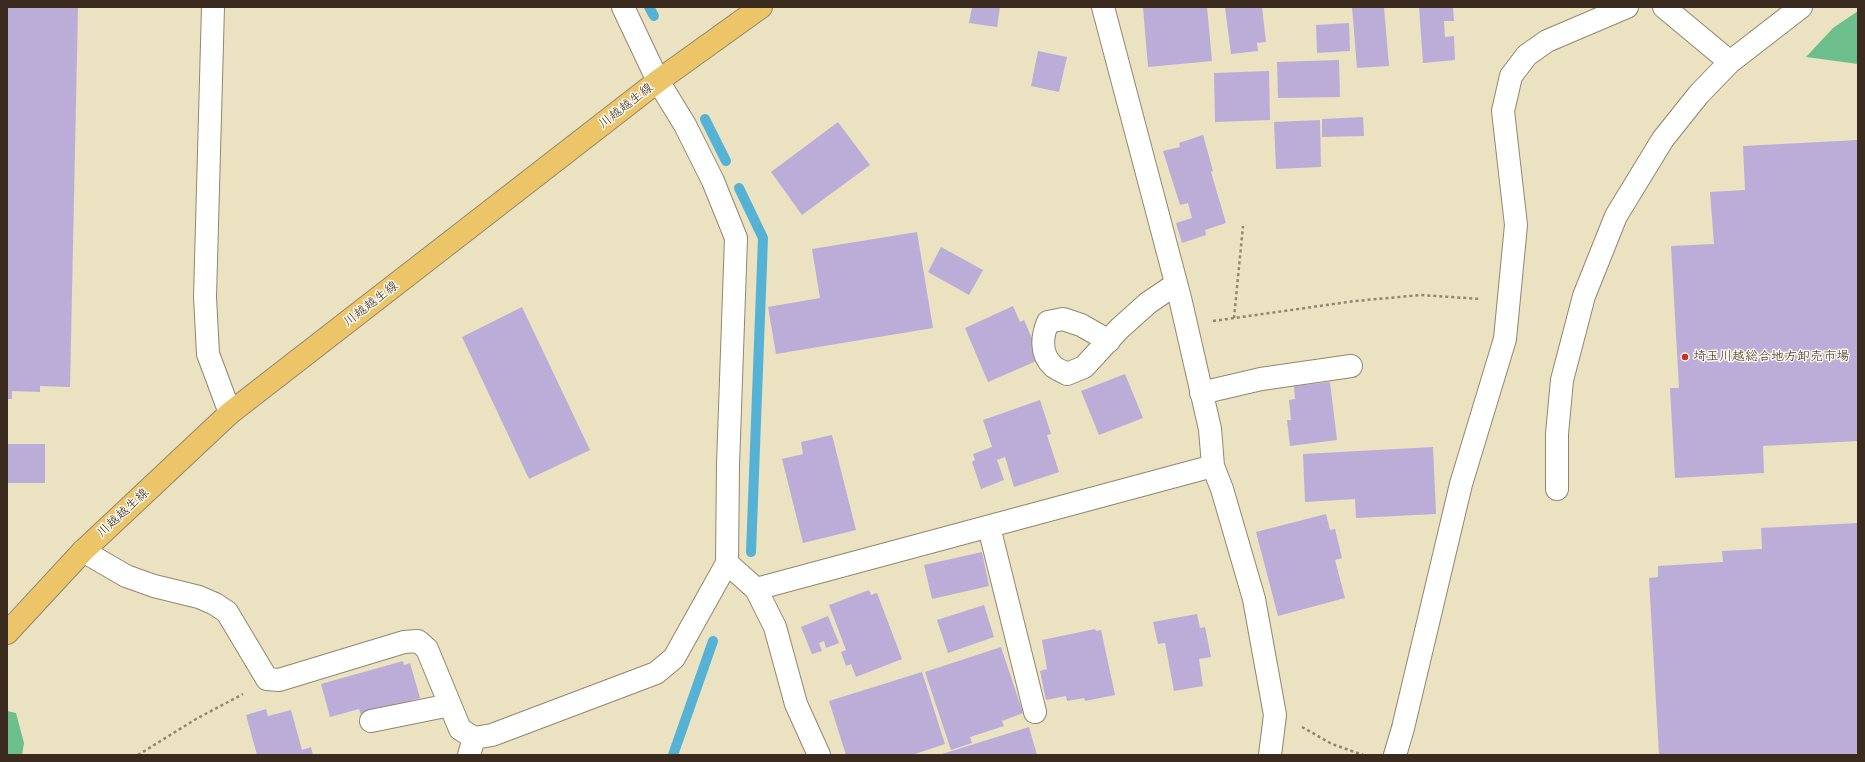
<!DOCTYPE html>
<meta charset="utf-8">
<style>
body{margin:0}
#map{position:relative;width:1865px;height:762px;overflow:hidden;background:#eae2c0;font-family:"Patrick Hand",sans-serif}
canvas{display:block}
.frame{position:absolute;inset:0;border:8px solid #3b2a1e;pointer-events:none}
</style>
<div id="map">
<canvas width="1865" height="762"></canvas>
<div class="frame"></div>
</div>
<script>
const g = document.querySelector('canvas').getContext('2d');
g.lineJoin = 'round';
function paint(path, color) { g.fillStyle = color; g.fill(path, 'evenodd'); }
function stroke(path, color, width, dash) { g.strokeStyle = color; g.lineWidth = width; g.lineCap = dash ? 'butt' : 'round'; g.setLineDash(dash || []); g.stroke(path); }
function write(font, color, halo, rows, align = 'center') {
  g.font = font + ' "Patrick Hand","Klee One",sans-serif'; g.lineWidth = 3; g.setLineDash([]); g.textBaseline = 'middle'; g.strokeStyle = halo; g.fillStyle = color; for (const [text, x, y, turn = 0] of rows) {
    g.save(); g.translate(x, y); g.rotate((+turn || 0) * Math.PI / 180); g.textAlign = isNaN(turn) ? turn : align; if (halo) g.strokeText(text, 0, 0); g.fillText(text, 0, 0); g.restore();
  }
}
paint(new Path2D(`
 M1858,11V64L1806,57L1833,28Z
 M7,711L16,713L24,743L22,755H7Z`), '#6cbe8b');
stroke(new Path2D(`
 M649,7L654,16
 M705,119L726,161
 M739,188L763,238L751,552
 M673,755L713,641`), '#56b2d4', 10);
paint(new Path2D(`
 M7,7H78L70,387L40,386V392L12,391V399H7Z
 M972,7H1000L997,27L969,23Z
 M1143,7H1207L1212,61L1148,67Z
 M1225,7H1262L1266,42L1257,43L1258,51L1231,54Z
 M1352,7H1384L1389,66L1357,68Z
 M1419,7H1453L1454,21H1444L1445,37L1454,36L1455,60L1423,63Z
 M1349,23L1350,51L1317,53L1316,25Z
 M1038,51L1067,57L1059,92L1031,86Z
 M1339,60L1340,97L1278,98L1277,62Z
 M1269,71L1270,120L1215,122L1214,73Z
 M1363,117L1364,136L1322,137V119Z
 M1320,120L1321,167L1276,169L1274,122Z
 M838,122L870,165L802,215L771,172Z
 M1203,135L1213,171L1211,172L1226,223L1205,230L1206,235L1182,243L1176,223L1192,218L1188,203L1180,205L1163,151L1180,147L1179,143Z
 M1858,140V441L1763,446L1764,473L1675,478L1670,388H1679L1671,246L1714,244L1710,192L1745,190L1743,146Z
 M917,232L933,328L776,354L768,307L820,298L812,249Z
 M941,247L983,270L969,295L928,272Z
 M1013,306L1020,322L1024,320L1041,359L988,382L965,328Z
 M522,307L590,450L529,479L462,337Z
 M1125,374L1143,418L1099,435L1081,391Z
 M1330,382L1337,440L1290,446L1287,420H1291L1289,400L1295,399L1294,386Z
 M1040,400L1051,434L1047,435L1059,472L1014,487L1005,457L997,460L1004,480L981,489L972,462L975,460L973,454L992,447L983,420Z
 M832,435L856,530L803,543L782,459L803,454L801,442Z
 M7,444H45V483H7Z
 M1433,447L1436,514L1356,518L1355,499L1305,502L1303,454Z
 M1326,514L1330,530L1335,529L1342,558L1335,560L1345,598L1278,616L1256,532Z
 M1858,523V755H1659L1649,578L1658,577V566L1723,562L1722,551L1762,549L1761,528Z
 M982,552L989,586L932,599L924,565Z
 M869,590L871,595L877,593L902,659L856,677L851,664L846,666L841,652L846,650L829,605Z
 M984,605L994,637L948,653L937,620Z
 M1197,614L1200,628L1205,627L1211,657L1199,659L1203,686L1174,691L1165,643L1158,644L1153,622Z
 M828,616L839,643L826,648L824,641L819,643L822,651L812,654L801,627Z
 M1095,629L1096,631L1101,630L1115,695L1085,701L1084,698L1067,701L1066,696L1046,700L1040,671L1047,669L1042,640Z
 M1001,647L1023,713L1002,721L1004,726L970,737L972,743L951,750L925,672Z
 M403,661L404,665L410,663L420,698L361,715L359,709L330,717L321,684Z
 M922,672L945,744L912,755H846L829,701Z
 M266,709L268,716L291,710L302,750L311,747L313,755H257L246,715Z
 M1029,727L1037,755H939Z`), '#bcadd8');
const minor = new Path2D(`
 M213,7L205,297L208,354L230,413
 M1664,7L1730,62
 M1109,341L1081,325L1063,319L1048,322C1042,336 1040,354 1053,366C1056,369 1062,371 1067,374L1084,367L1119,329L1148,303L1176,284
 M1201,393L1261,379L1351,366
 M1213,466L1222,489L1254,599L1275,715L1270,755
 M1557,489V434L1562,380L1584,296L1616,216L1663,139L1699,94L1730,62L1801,7
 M989,527L1035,712
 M83,551L126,576L154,586L199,597L215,604L227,612L267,679L279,680L404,642L418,641L427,649L460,729L474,738L492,735L656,673L674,658L727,563L728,465L736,238L713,181L685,125L658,81L623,7
 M727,563L756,589L775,627L796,704L819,755
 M756,589L1213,466L1210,429L1180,298L1103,7
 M371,721L450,705
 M469,755L474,738
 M1395,755L1403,728L1461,484L1505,339L1516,225L1503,111L1511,76L1527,55L1547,41L1627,7`);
const major = new Path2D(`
 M7,633L83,551L230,413L658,81L761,7`);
stroke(minor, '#92866f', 24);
stroke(major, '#92866f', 24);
stroke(new Path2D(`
 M1234,318L1243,226
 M1213,321L1355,301L1421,295L1480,299
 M1302,727L1332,744L1363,755
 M138,755L196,719L243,694`), '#92866f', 2.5, [3, 3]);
stroke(minor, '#fff', 22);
stroke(major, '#ecc569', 22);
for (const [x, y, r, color] of [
 [1685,357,4,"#c8321e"]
]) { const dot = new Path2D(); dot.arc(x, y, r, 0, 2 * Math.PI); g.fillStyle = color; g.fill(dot); stroke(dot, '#fbf7ec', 1.5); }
write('13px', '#3b2a1e', '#fbf7ec', [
 ["川越越生線",626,106,-38],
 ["川越越生線",371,304,-38],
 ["川越越生線",123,513,-43]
]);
write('13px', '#3b2a1e', '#fbf7ec', [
 ["埼玉川越総合地方卸売市場",1693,357]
], 'left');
</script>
